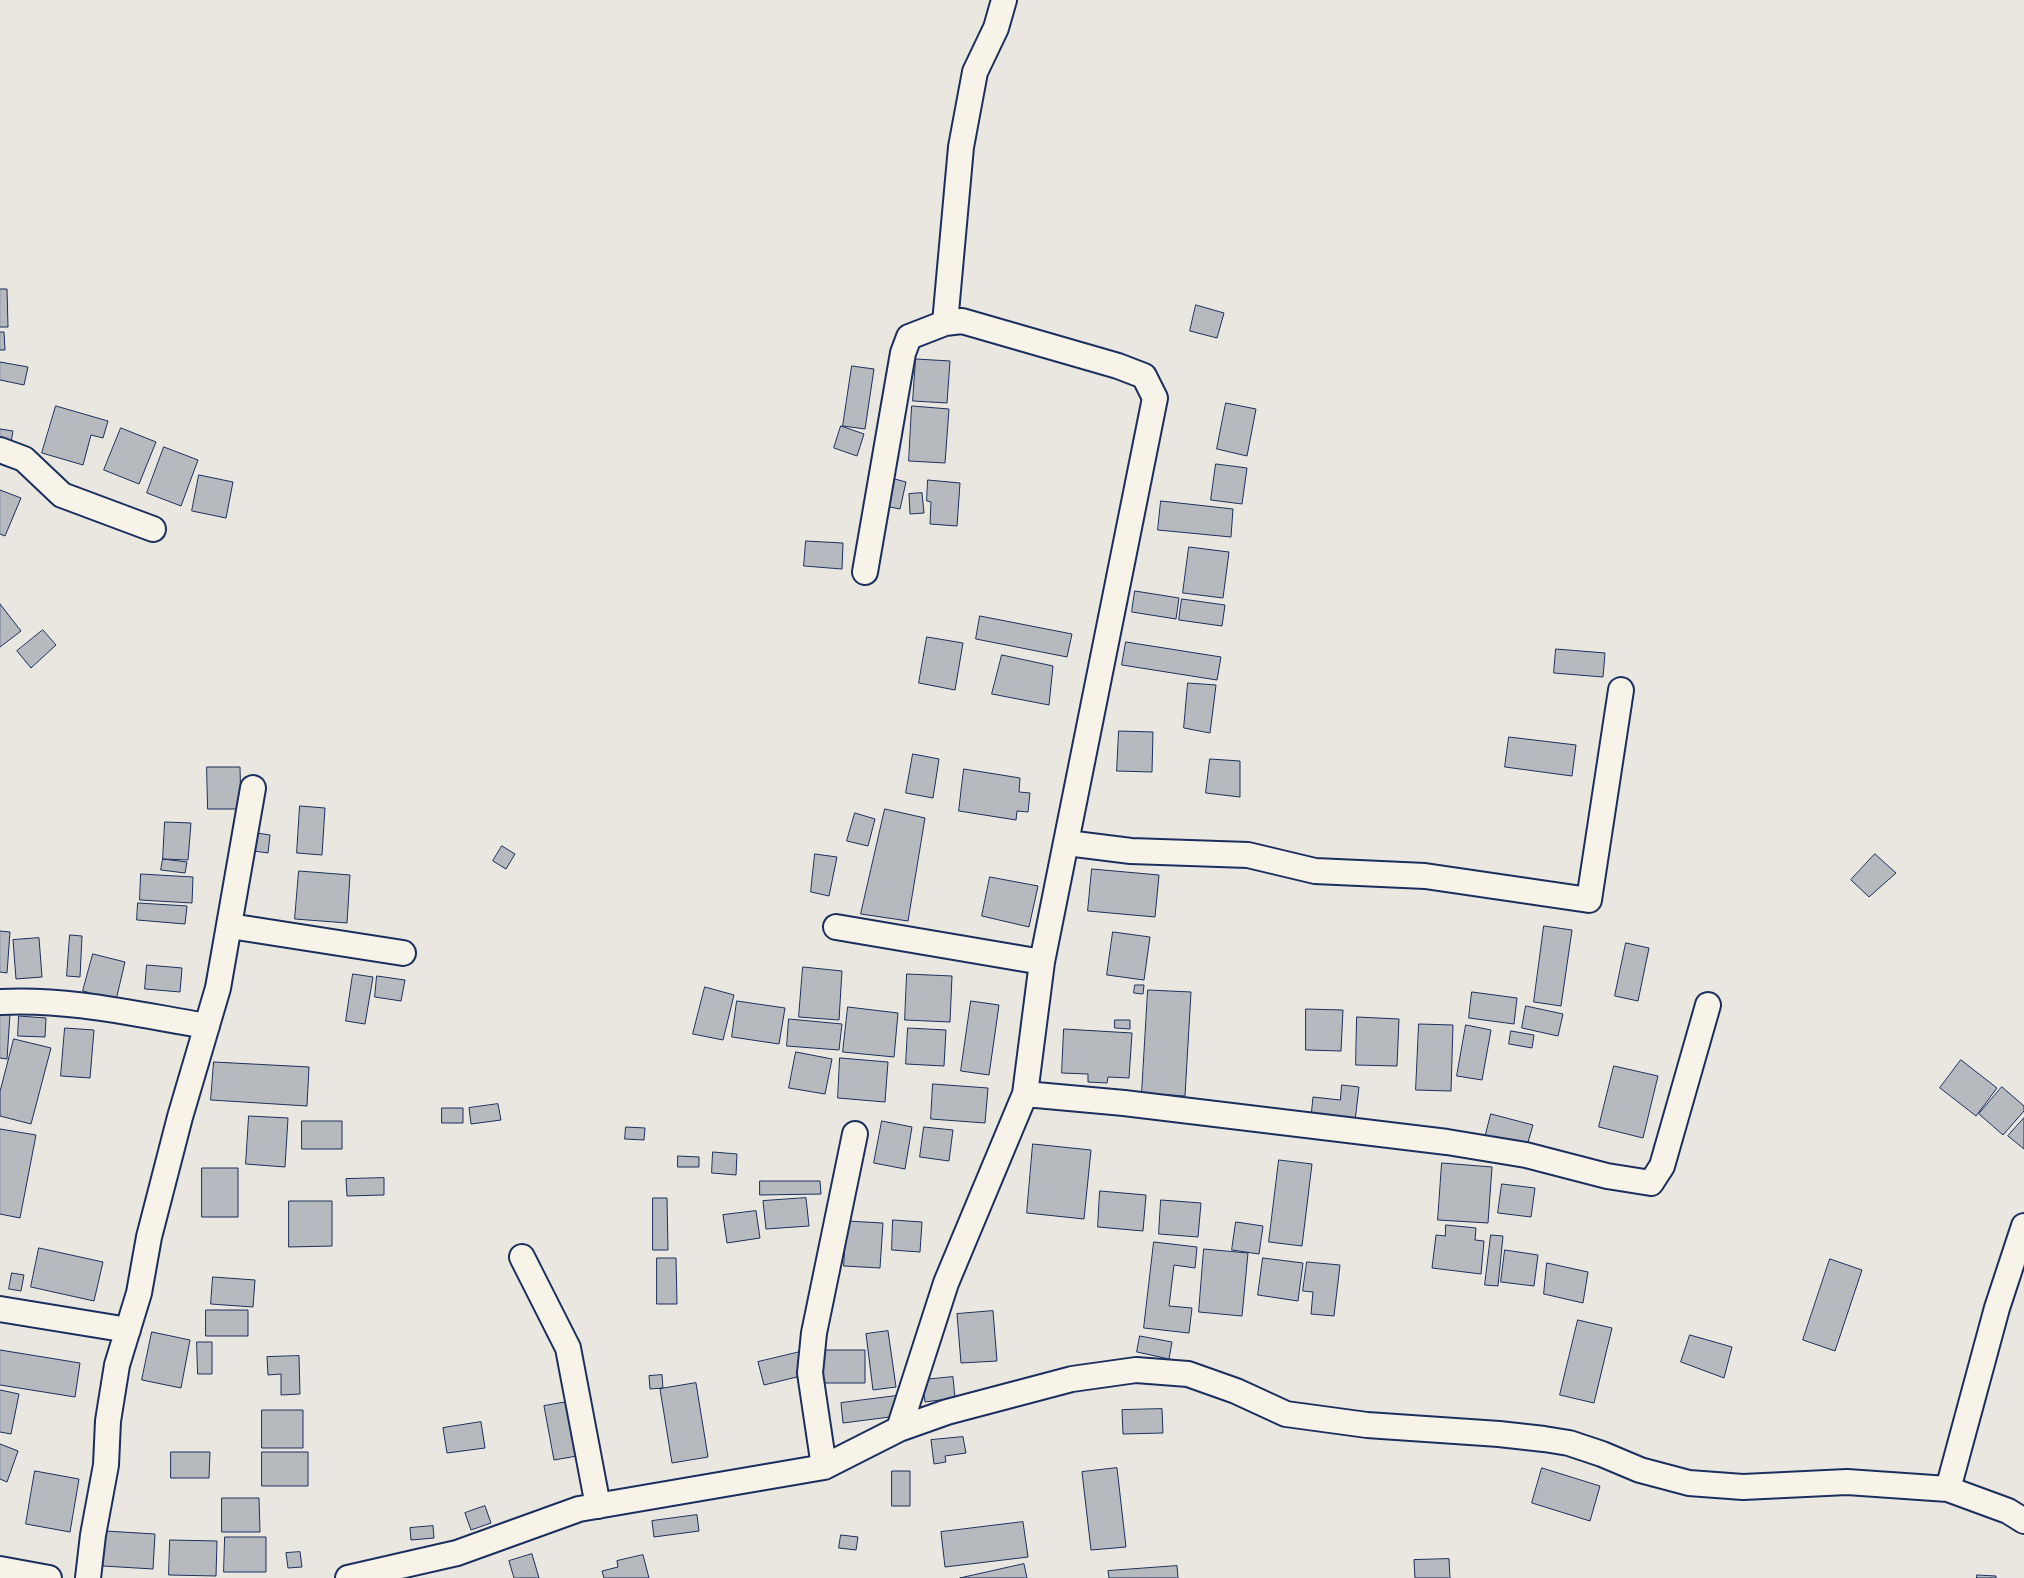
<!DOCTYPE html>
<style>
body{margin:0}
canvas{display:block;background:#eae7e0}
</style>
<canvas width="2024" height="1578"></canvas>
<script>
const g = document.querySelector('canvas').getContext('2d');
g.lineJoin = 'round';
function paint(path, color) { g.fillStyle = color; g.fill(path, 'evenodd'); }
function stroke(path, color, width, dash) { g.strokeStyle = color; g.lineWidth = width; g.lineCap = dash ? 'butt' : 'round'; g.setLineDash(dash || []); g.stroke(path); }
const building = new Path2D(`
 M0,289H7L8,327H0Z
 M1196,305L1224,313L1217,338L1190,331Z
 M0,332H4L5,350H0Z
 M916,359L950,361L947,403L913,401Z
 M0,362L28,367L24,385L0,380Z
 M852,366L874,369L865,429L843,426Z
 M1226,403L1256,409L1247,456L1217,449Z
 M56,406L108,421L103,438L91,435L83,465L42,453Z
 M912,406L949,409L945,463L909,461Z
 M841,426L864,434L857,456L834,448Z
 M121,428L156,442L139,484L104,470Z
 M0,429L13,431L10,449L0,448Z
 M164,447L198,460L181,506L147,493Z
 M1216,464L1247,468L1242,504L1211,500Z
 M199,475L233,482L226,518L192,511Z
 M891,478L906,482L900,509L885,506Z
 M928,480L960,483L957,526L930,524L931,502L927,501Z
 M0,490L21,498L5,536L0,534Z
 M922,493L924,513L910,514L909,494Z
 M1161,501L1233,509L1231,537L1158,530Z
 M806,541L843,543L842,569L804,566Z
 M1189,547L1229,552L1223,598L1183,593Z
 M1135,591L1179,598L1176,619L1132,612Z
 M1182,599L1225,605L1222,626L1179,620Z
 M0,604L21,631L0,647Z
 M980,616L1072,634L1067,657L976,639Z
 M43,630L56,645L31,668L17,651Z
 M927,637L963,643L955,690L919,683Z
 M1126,642L1221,657L1217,680L1122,665Z
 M1556,649L1605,653L1603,677L1554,673Z
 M1002,655L1053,666L1049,705L992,694Z
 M1188,683L1216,685L1210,733L1184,728Z
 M1119,731L1153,732L1152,772L1117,771Z
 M1509,737L1576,745L1572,776L1505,767Z
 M913,754L939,759L933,798L906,793Z
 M1210,759L1240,761V797L1206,793Z
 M207,767H240L241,809H208Z
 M964,769L1020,778L1019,792L1030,793L1028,812L1017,811L1016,820L959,811Z
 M300,806L325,808L322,855L297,853Z
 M885,809L925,818L908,921L861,914Z
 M855,813L875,819L868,846L847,841Z
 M165,822L191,823L188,860L163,859Z
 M257,833L270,835L268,853L254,851Z
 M502,846L515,854L506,869L493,861Z
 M815,854L837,857L829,896L811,892Z
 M1875,854L1896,873L1869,897L1851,880Z
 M163,859L187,862L185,873L161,870Z
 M1092,869L1159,875L1155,917L1088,911Z
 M299,871L350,875L347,923L295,919Z
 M141,874L193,877L192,903L140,900Z
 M990,877L1038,886L1029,927L982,916Z
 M138,903L187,906L185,924L137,920Z
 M1544,926L1572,930L1561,1006L1534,1002Z
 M0,931L10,932L7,973L0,972Z
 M1113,932L1150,937L1144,980L1107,975Z
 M70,935L82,936L80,977L67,976Z
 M39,938L42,977L16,979L13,940Z
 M1626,943L1649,948L1638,1001L1615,996Z
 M93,954L125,962L116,1000L83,991Z
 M147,965L182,968L180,992L145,989Z
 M803,967L842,971L839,1020L799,1017Z
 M353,974L373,977L365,1024L346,1021Z
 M907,974L952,976L950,1022L905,1020Z
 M377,976L405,980L401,1001L375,997Z
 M1135,985H1144L1143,994L1134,993Z
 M705,987L734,995L723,1040L693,1034Z
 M1148,990L1191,992L1185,1096L1142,1093Z
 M1472,992L1517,998L1514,1024L1469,1018Z
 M737,1001L785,1008L779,1044L732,1037Z
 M971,1001L999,1005L989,1075L961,1071Z
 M1526,1006L1563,1014L1558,1036L1522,1028Z
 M848,1007L898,1013L894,1057L843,1052Z
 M1306,1009L1343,1010L1341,1051L1306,1050Z
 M0,1013L10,1014L7,1059L0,1058Z
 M19,1016L46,1018L45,1037L18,1036Z
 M1357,1017L1399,1019L1397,1066L1356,1065Z
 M789,1019L842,1024L839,1050L787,1046Z
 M1115,1020H1130V1029L1115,1028Z
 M1419,1024L1453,1025L1451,1091L1416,1090Z
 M1466,1025L1491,1030L1482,1080L1457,1076Z
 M65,1028L94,1030L90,1078L61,1076Z
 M908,1028L946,1030L944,1066L906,1064Z
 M1064,1029L1132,1033L1129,1078L1108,1077L1107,1083L1088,1082V1074L1062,1073Z
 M1511,1031L1534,1035L1532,1048L1509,1044Z
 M14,1039L51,1048L31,1124L0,1116V1092Z
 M796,1052L832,1059L825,1094L789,1088Z
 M840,1058L888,1062L885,1102L838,1098Z
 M1961,1060L1997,1088L1976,1116L1940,1088Z
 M214,1062L309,1067L307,1106L211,1100Z
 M1614,1066L1658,1076L1643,1138L1599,1127Z
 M933,1084L988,1088L985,1123L931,1119Z
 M1342,1085L1359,1087L1355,1121L1311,1117L1313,1097L1340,1100Z
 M2002,1087L2024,1106V1111L2003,1135L1979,1114Z
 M498,1104L501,1120L471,1124L469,1108Z
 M442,1108H463V1123H442Z
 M1491,1114L1533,1125L1526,1149L1485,1138Z
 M249,1116L288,1118L285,1167L246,1164Z
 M2024,1118V1149L2008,1136Z
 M302,1121H342V1149H302Z
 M882,1121L912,1127L905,1169L874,1163Z
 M626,1127L645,1128L644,1140L625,1139Z
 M924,1127L953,1130L949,1161L920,1157Z
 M0,1129L36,1135L20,1218L0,1214Z
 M1033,1144L1091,1150L1084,1219L1027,1213Z
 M713,1152L737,1154L736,1175L712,1173Z
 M678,1156L699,1157V1167H678Z
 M1279,1160L1312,1164L1302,1246L1269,1242Z
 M1442,1163L1492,1167L1488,1223L1438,1220Z
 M202,1168H238V1217H202Z
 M384,1178V1195L347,1196L346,1179Z
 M760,1181H820L821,1194L760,1195Z
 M1502,1184L1535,1188L1531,1217L1498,1213Z
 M1100,1191L1146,1195L1143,1231L1098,1227Z
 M653,1198H667L668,1250H653Z
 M806,1198L809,1226L766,1229L763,1201Z
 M1161,1200L1201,1203L1198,1237L1159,1234Z
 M289,1201H332V1246L289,1247Z
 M756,1211L760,1238L727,1243L723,1215Z
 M893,1220L922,1222L920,1252L892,1250Z
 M847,1221L883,1223L880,1268L844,1266Z
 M1236,1222L1263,1226L1259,1254L1232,1250Z
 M1446,1225L1476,1228L1475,1240L1484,1241L1481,1274L1432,1268L1436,1235L1445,1236Z
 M1491,1235L1503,1236L1498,1286L1485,1285Z
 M1154,1242L1197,1247L1195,1268L1174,1265L1169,1306L1192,1308L1189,1333L1144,1328Z
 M39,1248L103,1262L94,1301L31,1287Z
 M1204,1249L1248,1253L1242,1316L1199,1312Z
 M1505,1250L1538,1255L1534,1286L1501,1282Z
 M657,1258H676L677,1304H657Z
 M1263,1258L1303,1263L1298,1301L1258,1295Z
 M1830,1259L1862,1270L1835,1351L1803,1340Z
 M1307,1262L1340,1265L1334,1316L1311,1314L1313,1292L1303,1291Z
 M1547,1263L1588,1272L1583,1303L1544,1294Z
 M12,1273L24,1275L21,1291L9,1289Z
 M213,1277L255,1280L253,1307L211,1304Z
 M206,1310H248V1336H206Z
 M993,1311L997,1361L961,1363L957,1314Z
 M1578,1320L1612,1328L1594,1403L1560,1395Z
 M888,1331L896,1387L873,1390L866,1334Z
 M152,1332L190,1340L181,1388L142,1380Z
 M1690,1335L1732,1347L1724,1378L1681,1362Z
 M1140,1336L1172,1342L1169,1359L1137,1352Z
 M197,1342H212V1374H198Z
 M0,1350L80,1363L75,1397L0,1385Z
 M822,1350H865V1383H823Z
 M800,1352L805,1375L764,1385L758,1362Z
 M299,1356L300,1394L281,1395V1374L268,1375L267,1357Z
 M662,1375L663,1388L650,1389L649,1376Z
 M953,1377L955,1398L925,1402L922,1380Z
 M696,1383L708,1457L672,1463L660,1389Z
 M0,1390L19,1394L11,1434L0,1432Z
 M896,1396L898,1416L843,1423L841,1403Z
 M567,1402L577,1456L554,1460L544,1406Z
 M1162,1409L1163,1433L1123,1434L1122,1410Z
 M262,1410H303V1448H262Z
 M481,1422L485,1448L447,1453L443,1428Z
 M963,1437L966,1453L945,1456L946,1462L934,1464L931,1440Z
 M0,1444L18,1451L7,1482L0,1479Z
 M171,1452H210L209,1478H171Z
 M262,1452H308V1486H262Z
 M1117,1468L1126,1547L1091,1550L1082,1472Z
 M1542,1468L1600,1486L1590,1521L1532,1503Z
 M35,1471L79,1479L70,1532L26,1524Z
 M892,1471H910V1506H892Z
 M222,1498H259L260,1532H222Z
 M485,1506L491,1523L471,1530L465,1513Z
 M697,1515L699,1531L654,1537L652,1521Z
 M1023,1522L1028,1557L945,1567L941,1532Z
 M433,1526L434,1538L411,1540L410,1528Z
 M105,1531L155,1534L153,1569L103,1566Z
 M841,1535L858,1537L856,1550L839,1548Z
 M225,1537H266V1572H224Z
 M170,1540L217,1541L216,1576L169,1575Z
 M300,1552L302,1567L288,1568L286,1553Z
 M532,1554L539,1578H514L509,1561Z
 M643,1555L649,1578H604L602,1571L618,1567L617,1561Z
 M1449,1559L1450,1578H1415L1414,1560Z
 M1024,1564L1027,1578H960Z
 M1177,1566L1178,1578H1109L1108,1571Z
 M1977,1575L1996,1576V1578H1977Z`);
paint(building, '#b6babf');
stroke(building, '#1b2f5e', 1);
const minor = new Path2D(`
 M945,323L961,147L975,72L996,28L1004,0
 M0,450L24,459L62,495L153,529
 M865,572L903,353L909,337L945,323L962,321L1118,366L1144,376L1155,398L1042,962L1025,1094L946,1283L899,1429
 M1067,843L1131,851L1248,855L1315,871L1425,876L1589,900L1621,690
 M230,926L403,953
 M836,927L1042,962
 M0,1002C69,998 139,1015 207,1026
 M1025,1094L1124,1103L1447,1142L1526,1155L1607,1176L1651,1183L1662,1166L1708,1005
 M522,1257L568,1348L598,1506
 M0,1309L128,1330
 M824,1467L810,1373L814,1333L855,1134
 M1948,1489L1997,1308L2024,1226
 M0,1569L49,1578
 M88,1578L93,1535L106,1465L108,1421L117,1365L139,1293L149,1237L180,1117L218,988L253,788
 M348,1578L457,1553L579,1509L824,1467L899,1429L947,1412L1072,1379L1136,1370L1188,1374L1236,1391L1286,1414L1367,1425L1499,1434L1544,1439L1569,1443L1602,1454L1640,1470L1689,1483L1743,1487L1847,1482L1948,1489L2008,1511L2024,1521`);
stroke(minor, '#1b2f5e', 28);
stroke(minor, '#f7f3e8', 24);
</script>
